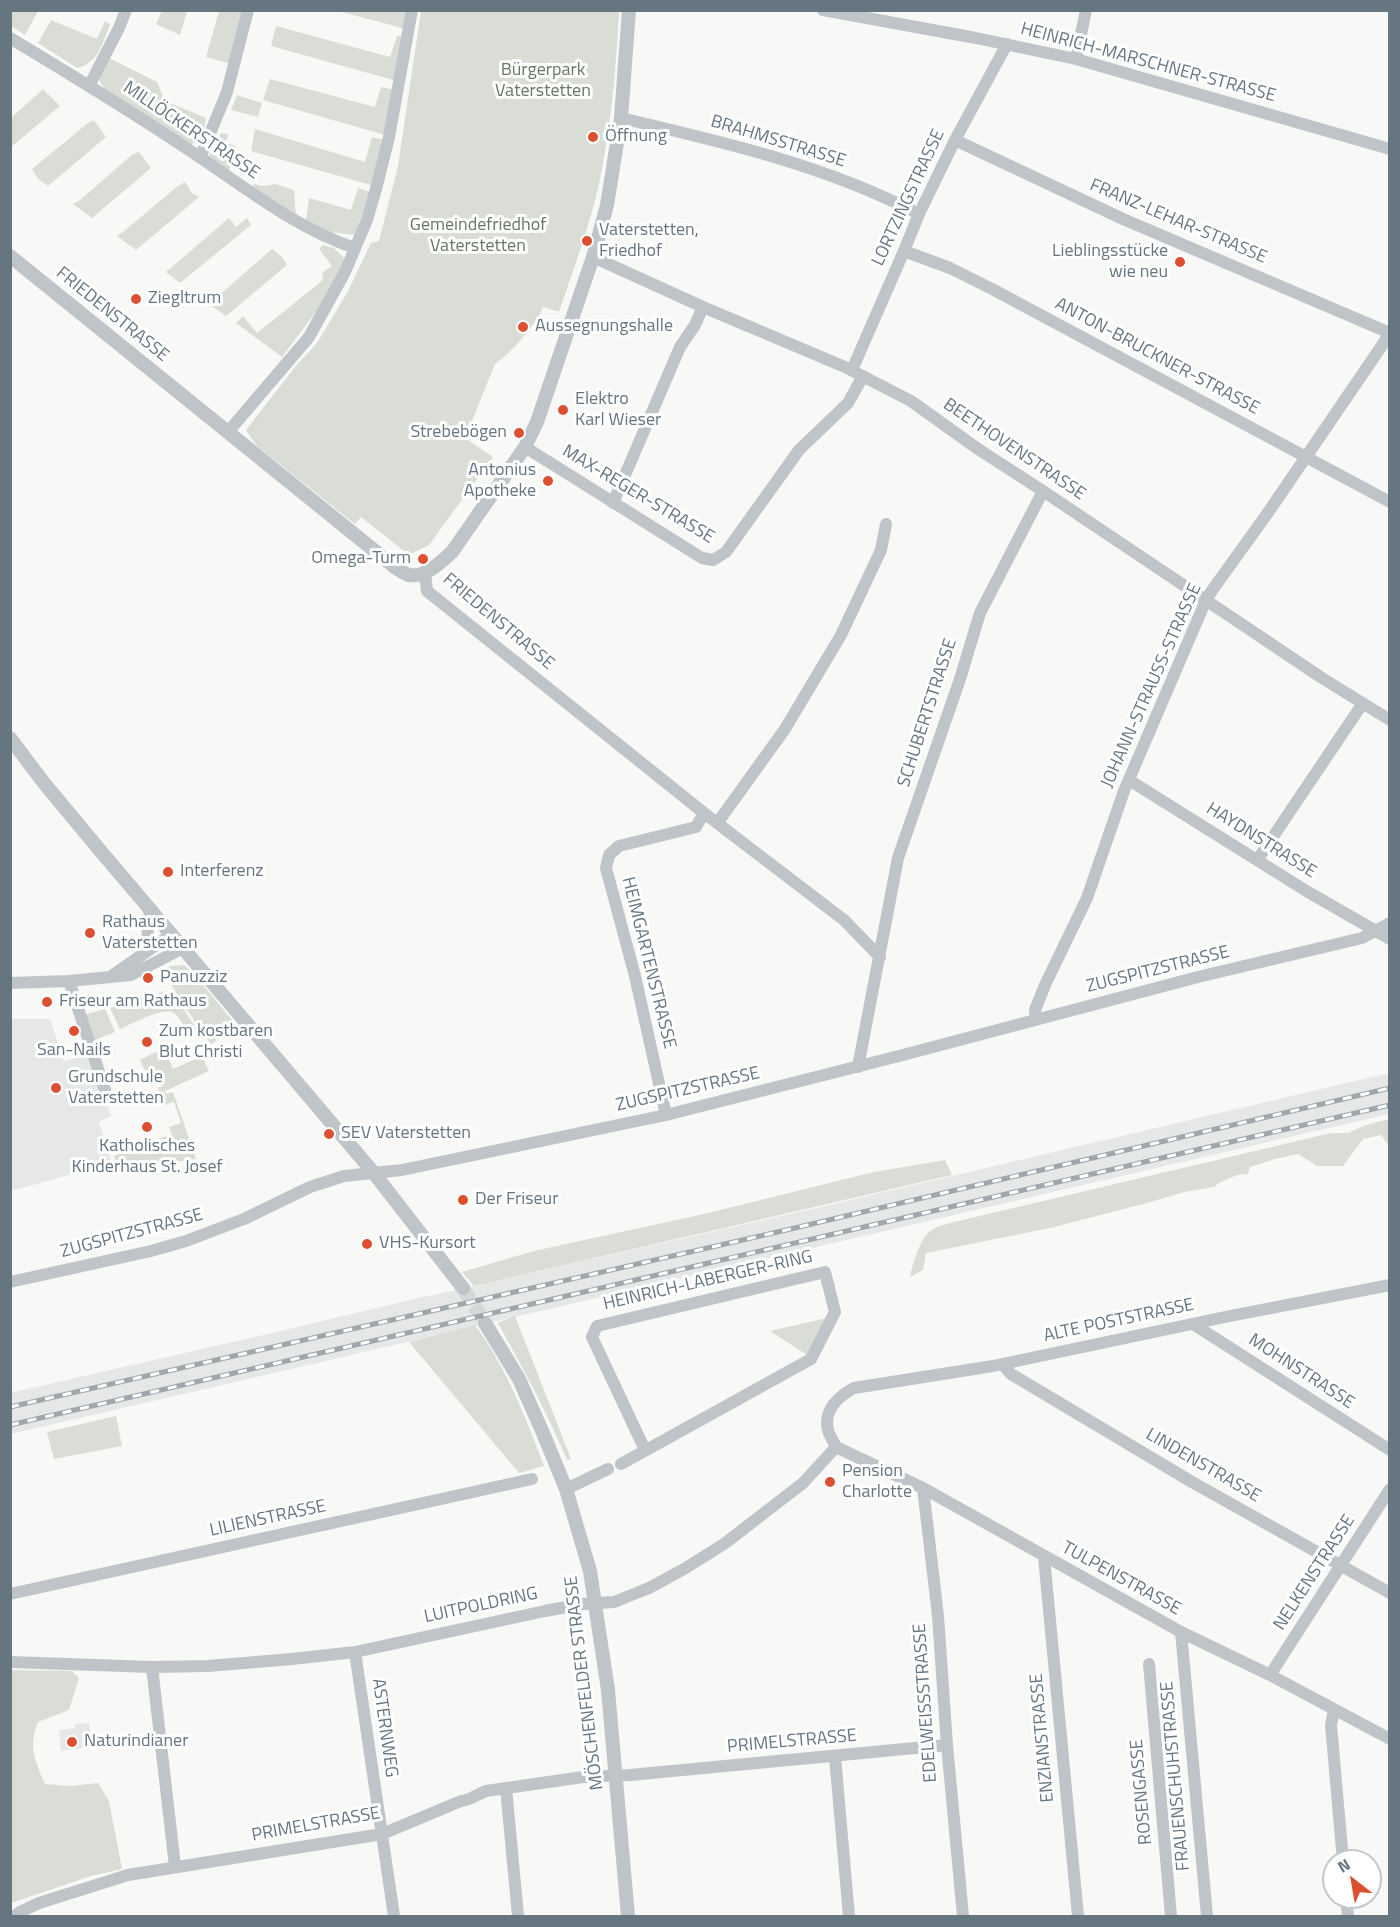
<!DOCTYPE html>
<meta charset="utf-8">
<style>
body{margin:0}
#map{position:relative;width:1400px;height:1927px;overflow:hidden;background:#f8f8f6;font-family:"Titillium Web",sans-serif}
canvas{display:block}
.frame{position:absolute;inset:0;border:12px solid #657680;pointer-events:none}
.north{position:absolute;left:1322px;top:1849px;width:60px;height:60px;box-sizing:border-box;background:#fff;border:2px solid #c1c8cc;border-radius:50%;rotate:329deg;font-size:16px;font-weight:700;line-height:24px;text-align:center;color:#657680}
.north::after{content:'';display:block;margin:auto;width:21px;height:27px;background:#dd4f31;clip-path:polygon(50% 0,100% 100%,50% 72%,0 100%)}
</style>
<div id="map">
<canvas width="1400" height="1927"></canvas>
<div class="frame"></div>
<div class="north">N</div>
</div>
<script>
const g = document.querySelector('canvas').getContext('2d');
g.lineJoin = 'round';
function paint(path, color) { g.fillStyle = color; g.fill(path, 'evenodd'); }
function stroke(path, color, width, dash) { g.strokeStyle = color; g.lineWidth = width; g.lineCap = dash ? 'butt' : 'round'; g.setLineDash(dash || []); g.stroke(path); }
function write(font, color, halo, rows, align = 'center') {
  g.font = font + ' "Titillium Web",sans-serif'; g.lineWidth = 6; g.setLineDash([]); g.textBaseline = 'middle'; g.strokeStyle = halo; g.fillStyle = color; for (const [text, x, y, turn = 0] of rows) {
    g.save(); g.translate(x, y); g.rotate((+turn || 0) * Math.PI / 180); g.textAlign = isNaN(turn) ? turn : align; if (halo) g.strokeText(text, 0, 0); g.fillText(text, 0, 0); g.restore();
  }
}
paint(new Path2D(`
 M11,1019H50L64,1061L90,1054L111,1116L99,1122L112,1163L11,1191Z
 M1389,1073V1114L11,1434L10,1393L298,1327L426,1296H430L816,1208Z
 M89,1723L91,1736L84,1737L85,1748L61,1751L59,1730L75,1728V1724Z`), '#e6e8e7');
paint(new Path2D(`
 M11,10L38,11L25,35L11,26Z
 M162,11H187L180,35L156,24Z
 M219,11H244L231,64L206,57Z
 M338,11H409L406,29Z
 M421,11H619C616,69 611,127 599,184C589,228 573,270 559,312L543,307C536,325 512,352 495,364L465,438L493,457L429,545L409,555L361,517L355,524L257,446L246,430L295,367L317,343L347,293L371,243L379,241L398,166Z
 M51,20L97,39L105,21L110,25C102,43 99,63 77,68L38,43Z
 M276,26L390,57L397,36H404L397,81L271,46Z
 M107,57L157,82L165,101L206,118L203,137L189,146L105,91L99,80Z
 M270,79L375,107L381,87L395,90L385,135L263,100Z
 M43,89L60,106L11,147V118Z
 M237,95L262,103L258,117L231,110Z
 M94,120L106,137L48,186L37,178L32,169L88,123Z
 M255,129L365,162L372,137L384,140L371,185L251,151Z
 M221,133L228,134L226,143L236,146L229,171L209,156Z
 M139,152L151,168L92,218L73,204L79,201L133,154Z
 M185,182L192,193L199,197L136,250L117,236L123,232L178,186Z
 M253,184L263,186L275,184L294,190L296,218L252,191Z
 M358,188L370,192L355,235L330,232L306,222L309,198L351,210Z
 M229,218L236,227L247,218L251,225L180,283L166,272Z
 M323,245L334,248L345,259L327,297L282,357L236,323L243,316L257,333L323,280L322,273L332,266L319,249Z
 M272,249L283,258L287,265L226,316L209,304Z
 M184,965L193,973L237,1026L226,1034L223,1031L215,1037L217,1040L211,1044L204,1036L161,969L171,966Z
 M165,991L174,994L199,1033L189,1037C185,1030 181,1018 174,1013C164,1006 131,1024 120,1029L110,1008Z
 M105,1009L115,1032L93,1041L84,1015Z
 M164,1048L173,1069L202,1056L209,1071L165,1091L166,1094L173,1092L196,1159L119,1170L114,1156L172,1134L169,1127L181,1123L174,1102L161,1106L160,1103L154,1105L152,1099L161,1096L158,1088L163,1086L161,1082L156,1083L153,1075L148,1077L140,1060Z
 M1389,1119V1146L1381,1135L1363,1139L1343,1166H1317L1298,1154L1275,1159L1250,1167L1248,1174L1237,1175L1219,1183L1214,1187L1184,1192L1147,1203L1050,1228L926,1253L923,1270L910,1277C912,1266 919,1244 926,1235C935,1225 955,1222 967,1219L1331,1133H1348L1366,1125Z
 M945,1160L952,1175L474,1286L462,1272L534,1251L704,1214L874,1172Z
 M515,1316L571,1459L567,1460C547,1413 523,1368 498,1323Z
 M827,1318L807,1355L770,1331Z
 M475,1325C505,1365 527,1420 544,1466L519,1473L409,1342Z
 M116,1416L122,1446L54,1459L47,1432Z
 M11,1670L72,1671L79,1678L69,1710L38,1722C28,1747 35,1760 45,1784L71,1786L98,1783L109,1801L122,1869L91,1876L11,1903Z`), '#d9ddd5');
stroke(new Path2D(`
 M463,1288L485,1323`), '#d3d8d8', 14, [14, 7]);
stroke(new Path2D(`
 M823,10L976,38L1076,59L1390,149
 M10,38C75,77 139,116 201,158C250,191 298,229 355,248
 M1076,59L1086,10
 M89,86L119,28L126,10
 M621,118C723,142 825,165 919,214
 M955,140L1123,219L1390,333
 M200,158L227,92L248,10
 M904,251L950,268L994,290L1390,502
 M593,257L703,307L845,367L911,401L978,449L1043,491L1322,678L1390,720
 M852,370L904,251L919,214L955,140L1007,44
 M228,432L309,337L345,272L367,220L376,189L389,137L412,10
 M525,447L702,558L713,560L726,552L799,450L848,403L863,376
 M613,503L680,347L695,325L703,307
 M425,572L427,591L704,813L844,920L880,957
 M1129,780L1308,892L1390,939
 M718,822L785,729L841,635L881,550L886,524
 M1258,859L1363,703
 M146,951L150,910
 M113,975L172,934
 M69,981L105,1090
 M10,983L69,981L131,975L183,948
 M1036,1020L1035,1010L1045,985L1087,898L1124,791L1206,600L1213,589L1267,514L1383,344L1390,331
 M858,1067L898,858L960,679L980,613L1043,491
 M666,1115L635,976L606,868L609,855L619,846L696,827L704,813
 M10,1282L151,1251L186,1241L244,1219L310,1187L344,1176L402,1170L666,1115L899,1056L1198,977L1362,938L1390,923
 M1193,1324L1390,1450
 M1002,1364L1011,1374L1192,1482L1390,1593
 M836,1447L923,1488L1181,1632L1270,1675L1390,1739
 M836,1447C834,1442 829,1435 828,1430C823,1410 839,1396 854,1388L993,1366L1225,1317L1390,1285
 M621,1464L811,1359L835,1312L825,1272L597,1326L592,1337L645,1450
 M923,1488L938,1616L947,1745L963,1916
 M566,1489L608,1469
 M1044,1557L1078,1916
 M10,1594L532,1479
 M1181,1632L1207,1916
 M355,1652L394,1916
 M10,1662L152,1667L208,1666L292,1659L355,1652L545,1611L582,1604L614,1602L649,1588L684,1569L724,1544L803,1483L836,1447
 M1149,1664L1171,1916
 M152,1667L175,1866
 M1270,1675L1390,1489
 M1334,1710L1331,1725L1343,1861
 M835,1757L849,1916
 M506,1788L518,1916
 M1346,1897L1348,1916
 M15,1916L20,1912L39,1903L128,1875L382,1834L461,1801C471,1800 477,1794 486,1791L583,1777L630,1775L947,1745`), '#bfc4c8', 12);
stroke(new Path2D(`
 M10,256L396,568C400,570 405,574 409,575C425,578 441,562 452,552L525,447L537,422L593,257L607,205L621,118L629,10
 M10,738L44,783L98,848L373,1172L463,1288
 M485,1323L519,1379L543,1433L566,1489L590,1571L608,1690L628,1916`), '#bfc4c8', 14);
const rail = new Path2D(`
 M10,1407L782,1231L1390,1088
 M10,1425L1390,1105`);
stroke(rail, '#9fa7ac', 5);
stroke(rail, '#fff', 3, [9]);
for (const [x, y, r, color] of [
 [593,137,6,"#dd4f31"],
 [587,241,6,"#dd4f31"],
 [1180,262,6,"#dd4f31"],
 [136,299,6,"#dd4f31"],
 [523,327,6,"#dd4f31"],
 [563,410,6,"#dd4f31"],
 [519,433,6,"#dd4f31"],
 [548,481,6,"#dd4f31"],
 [423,559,6,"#dd4f31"],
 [168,872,6,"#dd4f31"],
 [90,933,6,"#dd4f31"],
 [148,978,6,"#dd4f31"],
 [47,1002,6,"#dd4f31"],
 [74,1031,6,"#dd4f31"],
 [147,1042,6,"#dd4f31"],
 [56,1088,6,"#dd4f31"],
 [147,1127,6,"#dd4f31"],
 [329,1134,6,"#dd4f31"],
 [463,1200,6,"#dd4f31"],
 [367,1244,6,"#dd4f31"],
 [830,1482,6,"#dd4f31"],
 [72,1742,6,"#dd4f31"]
]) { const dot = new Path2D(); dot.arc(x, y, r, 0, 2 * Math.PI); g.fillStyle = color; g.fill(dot); stroke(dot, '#fff', 2); }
write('18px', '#657680', '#fff', [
 ["HEINRICH-MARSCHNER-STRASSE",1148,63,15],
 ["MILLÖCKERSTRASSE",191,131,34],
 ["BRAHMSSTRASSE",778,142,17],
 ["LORTZINGSTRASSE",909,198,-65],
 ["FRANZ-LEHAR-STRASSE",1178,222,23],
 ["FRIEDENSTRASSE",112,315,39],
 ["ANTON-BRUCKNER-STRASSE",1157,357,28],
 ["BEETHOVENSTRASSE",1014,450,34],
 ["MAX-REGER-STRASSE",638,495,31],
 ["FRIEDENSTRASSE",498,622,40],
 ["JOHANN-STRAUSS-STRASSE",1152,686,-66],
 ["SCHUBERTSTRASSE",928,713,-72],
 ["HAYDNSTRASSE",1261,841,32],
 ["HEIMGARTENSTRASSE",648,963,76],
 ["ZUGSPITZSTRASSE",1158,970,-14],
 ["ZUGSPITZSTRASSE",688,1090,-13],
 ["ZUGSPITZSTRASSE",132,1234,-15],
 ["HEINRICH-LABERGER-RING",708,1281,-13],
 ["ALTE POSTSTRASSE",1119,1321,-12],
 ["MOHNSTRASSE",1301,1372,33],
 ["LINDENSTRASSE",1203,1466,30],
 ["LILIENSTRASSE",268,1519,-12],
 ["NELKENSTRASSE",1315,1573,-57],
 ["TULPENSTRASSE",1121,1579,29],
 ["LUITPOLDRING",481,1606,-12],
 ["MÖSCHENFELDER STRASSE",585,1683,-97],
 ["EDELWEISSSTRASSE",926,1703,-94],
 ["ASTERNWEG",384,1728,82],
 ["ENZIANSTRASSE",1043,1738,-95],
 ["PRIMELSTRASSE",792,1742,-5],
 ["FRAUENSCHUHSTRASSE",1176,1776,-95],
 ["ROSENGASSE",1142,1792,-95],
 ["PRIMELSTRASSE",316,1825,-10]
]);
write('18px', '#687863', '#fff', [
 ["Bürgerpark",543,71],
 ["Vaterstetten",543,92],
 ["Gemeindefriedhof",478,226],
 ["Vaterstetten",478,247]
]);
write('18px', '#657680', '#fff', [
 ["Öffnung",605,137],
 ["Vaterstetten,",599,231],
 ["Friedhof",599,252],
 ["Lieblingsstücke",1168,252,"right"],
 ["wie neu",1168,273,"right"],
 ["Ziegltrum",148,299],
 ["Aussegnungshalle",535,327],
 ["Elektro",575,400],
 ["Karl Wieser",575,421],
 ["Strebebögen",507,433,"right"],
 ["Antonius",536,471,"right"],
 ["Apotheke",536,492,"right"],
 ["Omega-Turm",411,559,"right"],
 ["Interferenz",180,872],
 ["Rathaus",102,923],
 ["Vaterstetten",102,944],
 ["Panuzziz",160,978],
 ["Friseur am Rathaus",59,1002],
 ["Zum kostbaren",159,1032],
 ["Blut Christi",159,1053],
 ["San-Nails",74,1051,"center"],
 ["Grundschule",68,1078],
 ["Vaterstetten",68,1099],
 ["SEV Vaterstetten",341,1134],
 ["Katholisches",147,1147,"center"],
 ["Kinderhaus St. Josef",147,1168,"center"],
 ["Der Friseur",475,1200],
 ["VHS-Kursort",379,1244],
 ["Pension",842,1472],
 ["Charlotte",842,1493],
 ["Naturindianer",84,1742]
], 'left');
</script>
